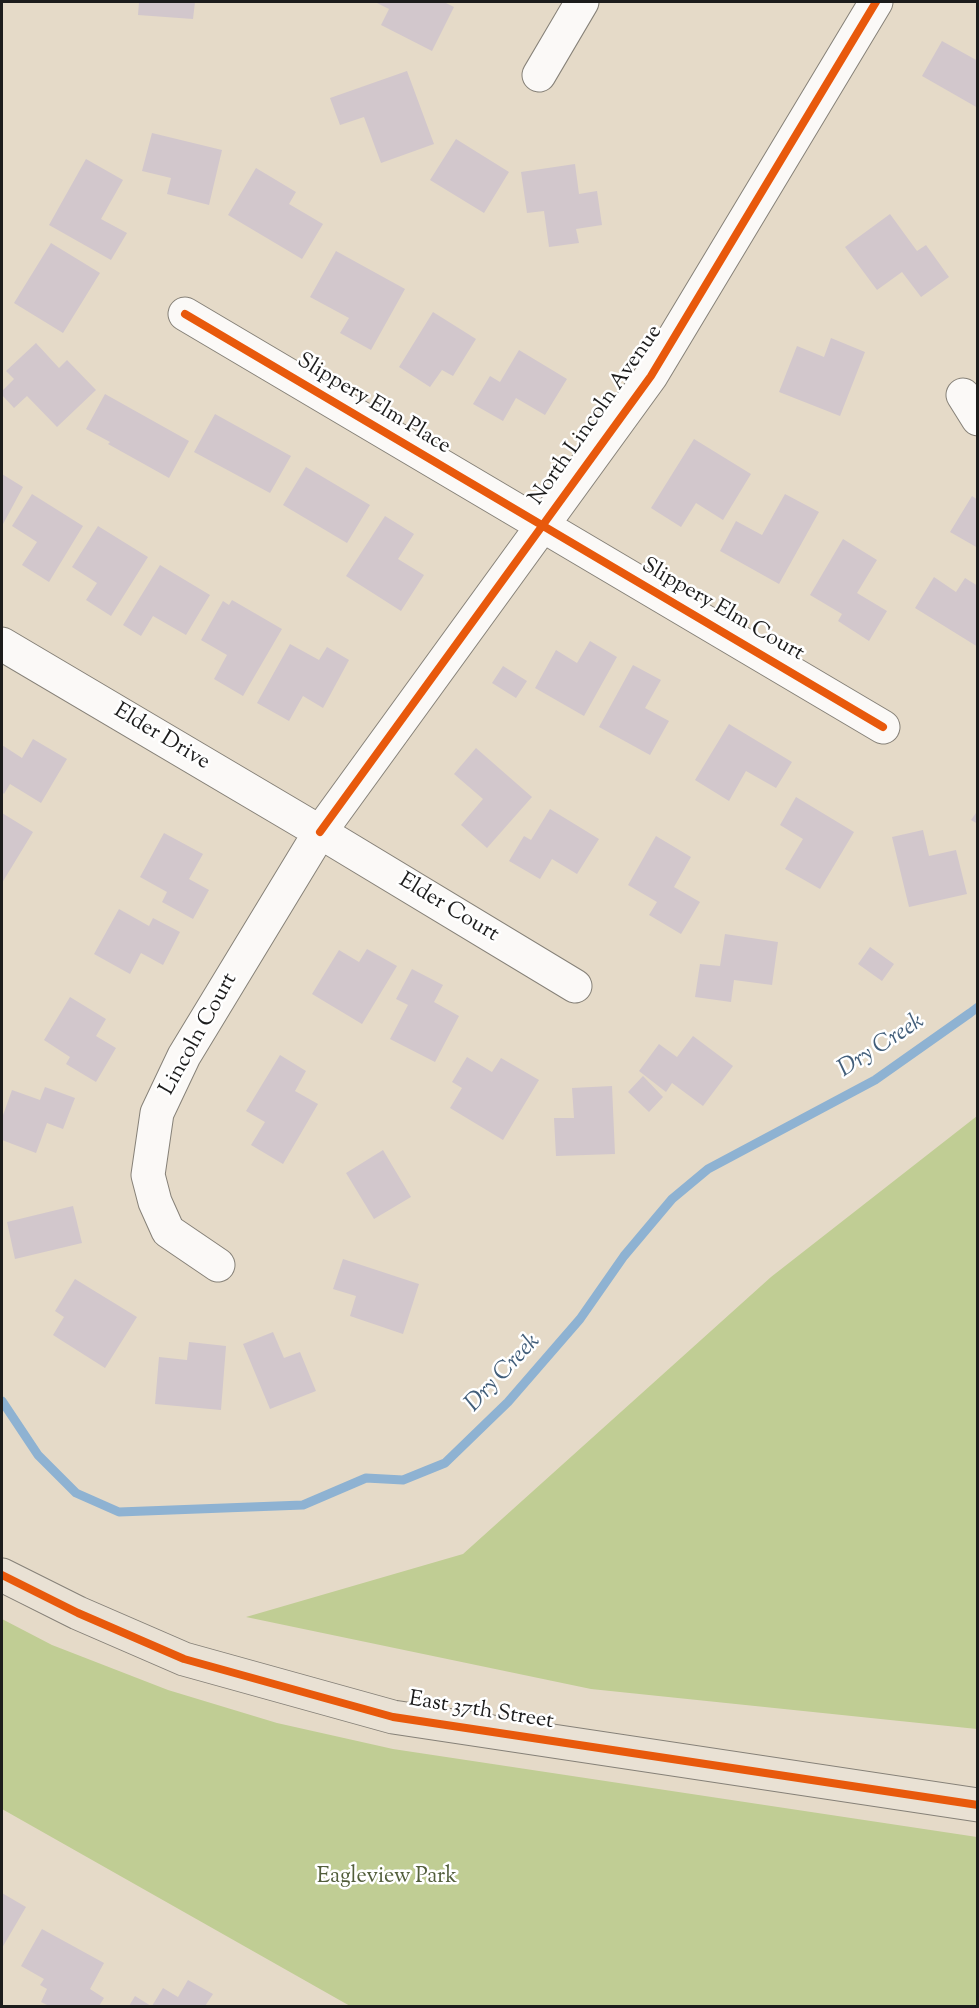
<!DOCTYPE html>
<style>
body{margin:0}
#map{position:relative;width:979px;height:2008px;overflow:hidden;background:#e5dac8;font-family:"Sorts Mill Goudy",serif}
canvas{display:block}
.frame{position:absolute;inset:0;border:3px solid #1c1c1c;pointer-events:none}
</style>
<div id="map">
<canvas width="979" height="2008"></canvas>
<div class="frame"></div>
</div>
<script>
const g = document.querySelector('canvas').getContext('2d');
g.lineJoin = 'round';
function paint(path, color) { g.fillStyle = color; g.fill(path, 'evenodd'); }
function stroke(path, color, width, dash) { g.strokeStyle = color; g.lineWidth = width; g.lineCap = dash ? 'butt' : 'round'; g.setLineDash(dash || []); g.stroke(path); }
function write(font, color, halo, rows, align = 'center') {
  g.font = font + ' "Sorts Mill Goudy",serif'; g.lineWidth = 5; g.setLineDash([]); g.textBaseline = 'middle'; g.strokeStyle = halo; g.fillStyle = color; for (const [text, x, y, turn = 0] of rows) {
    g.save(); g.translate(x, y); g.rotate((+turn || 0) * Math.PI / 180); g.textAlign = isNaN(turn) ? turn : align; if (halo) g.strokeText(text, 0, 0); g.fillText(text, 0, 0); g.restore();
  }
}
paint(new Path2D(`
 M977,1116V1729L591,1689L246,1617L463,1554L771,1277Z
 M2,1619L52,1645L168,1690L277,1723L393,1749L977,1837V2006H350L2,1809Z`), '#c0cd94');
stroke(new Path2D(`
 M2,1401L38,1455L76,1493L119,1512L303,1505L366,1478L403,1480L445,1463L508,1402L580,1319L624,1256L672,1199L708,1169L875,1080L970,1013L978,1007`), '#8eb2d2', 9);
paint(new Path2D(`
 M139,2H195L193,19L138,15Z
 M375,2H444L454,7L432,51L381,25L389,9Z
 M942,41L978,61V108L922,76Z
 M407,71L434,144L381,163L364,117L340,125L330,98Z
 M152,133L222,150L209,205L167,194L171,178L142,171Z
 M456,139L509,172L484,213L430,180Z
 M86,159L123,180L101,219L127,233L111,260L49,225Z
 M575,164L579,194L597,191L602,225L576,229L579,243L549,247L544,211L527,213L521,172Z
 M256,168L296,192L289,204L323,224L302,259L228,215Z
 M890,214L917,251L926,245L949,277L921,297L902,272L877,290L845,247Z
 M51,243L100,273L63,333L14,303Z
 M336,251L405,289L371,350L340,333L349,318L310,297Z
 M433,312L476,339L453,376L442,370L430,387L399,367Z
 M831,338L865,352L840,416L779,392L797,346L824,357Z
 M36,343L59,368L67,360L96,390L57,427L27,396L14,408L2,395V391L14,379L6,371Z
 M519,350L567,379L545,415L516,398L503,421L473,404L490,376L500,382Z
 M105,394L189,441L169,478L108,444L110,442L86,429Z
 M215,414L291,456L270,493L194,452Z
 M694,439L751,474L723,520L696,503L681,527L651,508Z
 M306,467L370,505L347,543L283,505Z
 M2,474L23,487L2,526Z
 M32,494L83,526L49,582L22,565L37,542L12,526Z
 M785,494L819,512L779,584L720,551L736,521L762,535Z
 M972,496L978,500V548L950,532Z
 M385,516L414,534L398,559L424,575L401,611L346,576Z
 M98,526L148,557L111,616L86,600L97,583L72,567Z
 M843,539L877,560L857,593L887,611L869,641L838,621L842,614L810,595Z
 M160,565L210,595L186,635L153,616L141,636L123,625Z
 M934,577L956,592L965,578L978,586V647L915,608Z
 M232,600L282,629L243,696L214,679L227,655L201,640L223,601L229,605Z
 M590,641L617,657L584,716L535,688L556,650L577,663Z
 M290,644L319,660L327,647L349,660L323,708L303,696L289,721L257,703Z
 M633,665L661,680L645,708L669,721L650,755L599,727Z
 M503,666L527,681L516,698L492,683Z
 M729,724L792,762L776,788L746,771L729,801L695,780Z
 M33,739L67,759L41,803L10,784L4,794L2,792V745L22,758Z
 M476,748L532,797L487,848L461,825L483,799L454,774Z
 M796,797L854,832L820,889L785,869L803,839L780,825Z
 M550,809L599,839L577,874L552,859L540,879L509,861L524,836L531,840Z
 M978,810V824L971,820Z
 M2,813L33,832L2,883Z
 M923,830L929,856L956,850L967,894L909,907L892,837Z
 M164,833L203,854L189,879L209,890L193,919L162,902L167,892L140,877Z
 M656,836L691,857L674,887L700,902L681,934L649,915L657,902L628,885Z
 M119,909L149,926L153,918L180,932L163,965L141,953L130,974L94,954Z
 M725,934L778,942L772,985L734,980L731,1002L695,997L700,964L720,966Z
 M870,947L894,964L882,981L858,964Z
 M367,949L397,966L362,1024L312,994L339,950L359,962Z
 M412,969L443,985L434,1002L459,1016L435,1062L390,1039L408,1005L396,999Z
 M70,997L106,1019L96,1036L116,1048L96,1082L66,1064L70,1057L44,1040Z
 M693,1036L733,1066L703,1106L672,1083L666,1092L639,1071L659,1044L677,1057Z
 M280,1055L306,1071L295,1091L318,1104L283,1164L251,1145L265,1122L246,1111Z
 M467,1057L492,1072L501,1058L539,1080L503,1140L450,1108L462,1088L452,1082Z
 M643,1076L663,1097L649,1112L628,1092Z
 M612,1086L615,1154L556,1156L554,1118H574L572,1088Z
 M45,1087L75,1098L63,1129L47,1123L36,1153L2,1140V1118L12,1090L40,1100Z
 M383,1150L411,1197L374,1219L346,1173Z
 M73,1206L82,1243L15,1259L7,1222Z
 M343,1259L419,1284L403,1334L350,1316L356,1296L333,1289Z
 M75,1279L137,1317L105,1368L53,1335L64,1317L55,1311Z
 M273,1332L284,1358L300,1352L316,1391L270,1409L243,1344Z
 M189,1342L226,1346L221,1410L155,1404L159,1357L187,1360Z
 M2,1893L26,1907L2,1948Z
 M42,1929L104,1963L90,1989L104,1998L99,2006H49L41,2002L47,1989L40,1985L44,1979L21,1966Z
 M188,1980L213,1994L205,2006H152L163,1988L178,1997Z
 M135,1996L151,2006H129Z`), '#d2c7cc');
const minor = new Path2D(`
 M539,75L582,2
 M185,314L883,727
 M963,395L978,419
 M2,644L320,832L575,986
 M218,1265L168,1231L155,1202L148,1175L157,1113L184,1056L320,832L651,376L876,2`);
const major = new Path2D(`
 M2,1575L78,1613L184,1659L393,1717L978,1805`);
stroke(minor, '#868178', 35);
stroke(major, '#868178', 35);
stroke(minor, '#fbf9f7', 33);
stroke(major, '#e9e1d4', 33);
stroke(new Path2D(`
 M185,314L883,727
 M320,832L651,376L876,2
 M2,1575L78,1613L184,1659L393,1717L978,1805`), '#e8590c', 8);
write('22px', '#1c1c1c', '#fff', [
 ["Slippery Elm Place",373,405,31],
 ["North Lincoln Avenue",597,416,-55],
 ["Slippery Elm Court",722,611,30],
 ["Elder Drive",161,738,31],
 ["Elder Court",448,909,31],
 ["Lincoln Court",200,1035,-61],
 ["East 37th Street",481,1712,9]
]);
write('22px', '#525e3b', '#fff', [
 ["Eagleview Park",387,1878]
]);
write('italic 24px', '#425e7a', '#fff', [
 ["Dry Creek",882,1047,-33],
 ["Dry Creek",504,1374,-47]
]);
</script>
